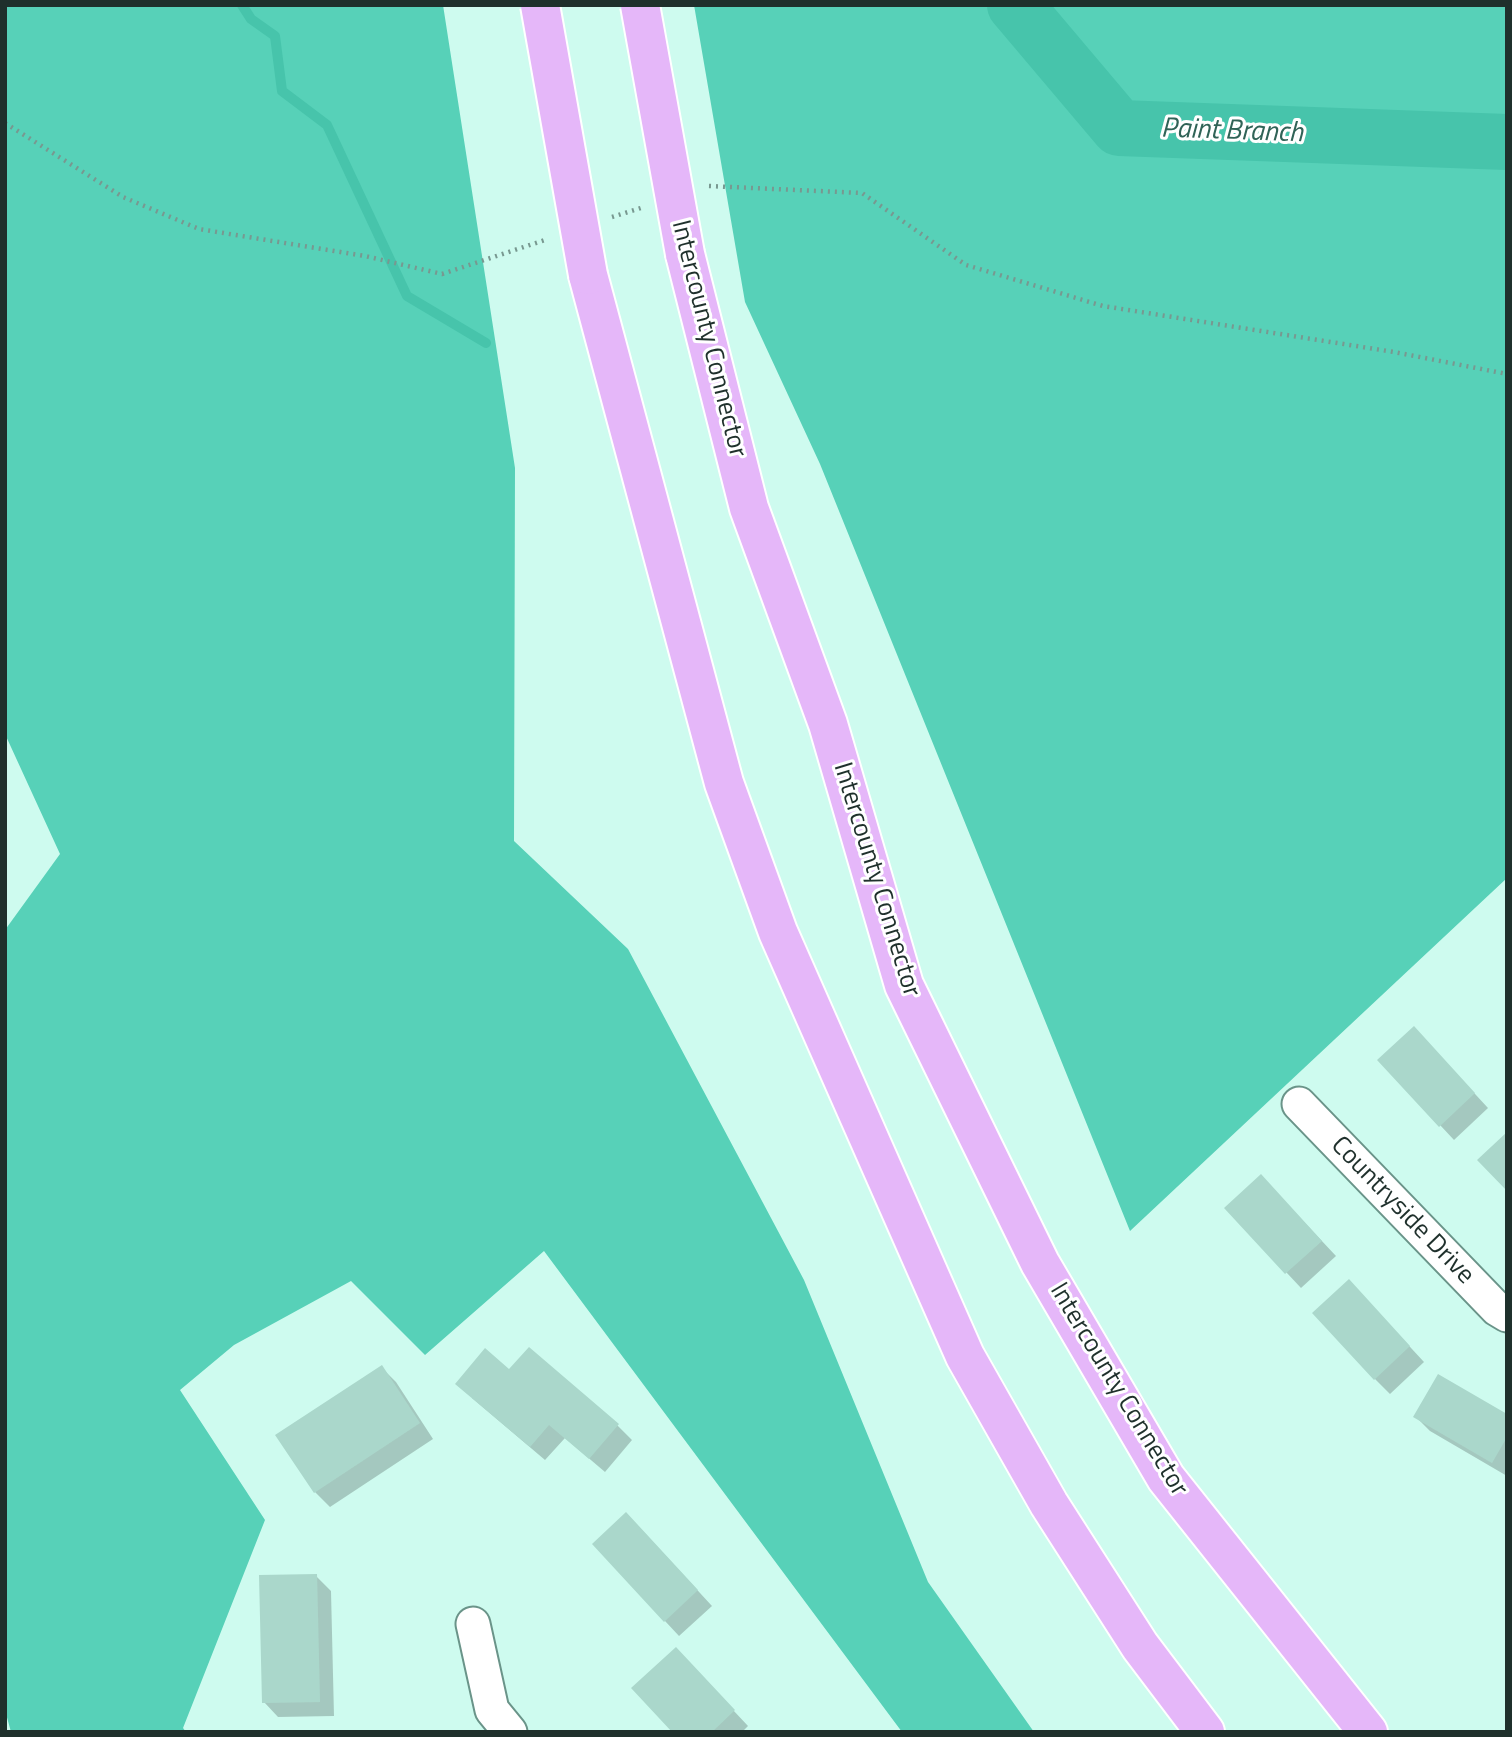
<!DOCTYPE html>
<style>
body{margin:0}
#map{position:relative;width:1512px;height:1737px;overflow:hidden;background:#cefbef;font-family:"Titillium Web",sans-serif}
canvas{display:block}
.frame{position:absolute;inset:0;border:7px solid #1f302c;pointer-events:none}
</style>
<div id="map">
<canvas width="1512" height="1737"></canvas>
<div class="frame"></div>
</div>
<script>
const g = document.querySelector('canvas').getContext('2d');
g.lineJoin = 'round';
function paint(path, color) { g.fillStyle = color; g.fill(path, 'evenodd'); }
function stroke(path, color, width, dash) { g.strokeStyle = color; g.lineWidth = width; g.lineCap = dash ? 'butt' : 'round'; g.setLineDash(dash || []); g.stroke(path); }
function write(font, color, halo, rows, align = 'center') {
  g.font = font + ' "Titillium Web",sans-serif'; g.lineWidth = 6; g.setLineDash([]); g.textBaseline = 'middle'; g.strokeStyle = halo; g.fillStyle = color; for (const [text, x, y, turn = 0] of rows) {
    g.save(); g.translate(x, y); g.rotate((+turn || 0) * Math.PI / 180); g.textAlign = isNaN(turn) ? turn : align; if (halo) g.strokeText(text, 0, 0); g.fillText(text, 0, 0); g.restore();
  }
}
paint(new Path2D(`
 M5,5H443L515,468L514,841L628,949L804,1280L928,1582L1034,1732H902L544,1251L425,1355L351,1281L234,1345L180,1390L265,1520L183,1728L186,1732H11L5,1710V930L60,854L5,734Z
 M694,5H1507V878L1130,1231L820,464L745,302Z`), '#57d1b8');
paint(new Path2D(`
 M1428,1043L1488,1108L1454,1140L1440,1125Z
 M1275,1191L1336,1256L1301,1288L1226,1208Z
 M1363,1296L1424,1362L1390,1394L1375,1379Z
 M381,1367L396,1382L433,1439L330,1507L315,1492Z
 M509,1371L617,1425L632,1440L605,1472L565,1438L545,1460L472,1398Z
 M1507,1416V1476L1430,1431L1416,1417Z
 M641,1529L712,1606L679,1636L665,1621Z
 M316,1576L331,1591L334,1716L278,1717L264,1702Z
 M690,1664L748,1726L742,1732H674Z`), '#0003');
stroke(new Path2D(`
 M242,5L251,19L275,36L282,91L327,125L407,296L486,343`), '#47c4ab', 10);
stroke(new Path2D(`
 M1015,5L1119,128L1507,142`), '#47c4ab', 56);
paint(new Path2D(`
 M1414,1026L1475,1093L1439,1127L1377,1060Z
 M1507,1132V1191L1477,1160Z
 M1261,1174L1322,1241L1285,1274L1224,1208Z
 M1349,1279L1410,1346L1374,1380L1312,1313Z
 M529,1347L619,1424L589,1459L549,1425L530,1447L455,1384L485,1348L509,1369Z
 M382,1365L420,1423L314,1493L275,1435Z
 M1438,1374L1507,1414V1437L1492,1463L1413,1417Z
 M626,1512L698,1590L664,1622L592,1544Z
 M317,1574L320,1702L262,1703L259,1575Z
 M676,1647L735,1710L712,1732H672L631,1688Z`), '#aad7cb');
const minor = new Path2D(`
 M1299,1104L1497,1309L1507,1315
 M473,1624L492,1710L510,1732`);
const motorway = new Path2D(`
 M685,254L749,508L828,724L904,985L1040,1263L1166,1478L1368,1732
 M588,275L724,783L778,932L965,1356L1049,1504L1140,1646L1205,1732`);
stroke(minor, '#6a9489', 37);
stroke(motorway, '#fff', 42);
stroke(new Path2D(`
 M5,123L123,197L199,229L365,256L442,274L548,239
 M709,186L862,193L966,265L1103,306L1394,352L1507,374
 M612,217L644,207`), '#789890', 4.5, [2, 5]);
stroke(minor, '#fff', 33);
stroke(motorway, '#e5b7f9', 38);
const motorwayBridge = new Path2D(`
 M540,5L588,275
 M640,5L685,254`);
stroke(motorwayBridge, '#fff', 42, []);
stroke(motorwayBridge, '#e5b7f9', 38);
write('26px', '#1f302c', '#fff', [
 ["Intercounty Connector",708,339,76],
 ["Intercounty Connector",876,880,73],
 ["Countryside Drive",1402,1211,46],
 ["Intercounty Connector",1118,1390,59]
]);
write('italic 28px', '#306357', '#fff', [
 ["Paint Branch",1232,132,2]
]);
</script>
